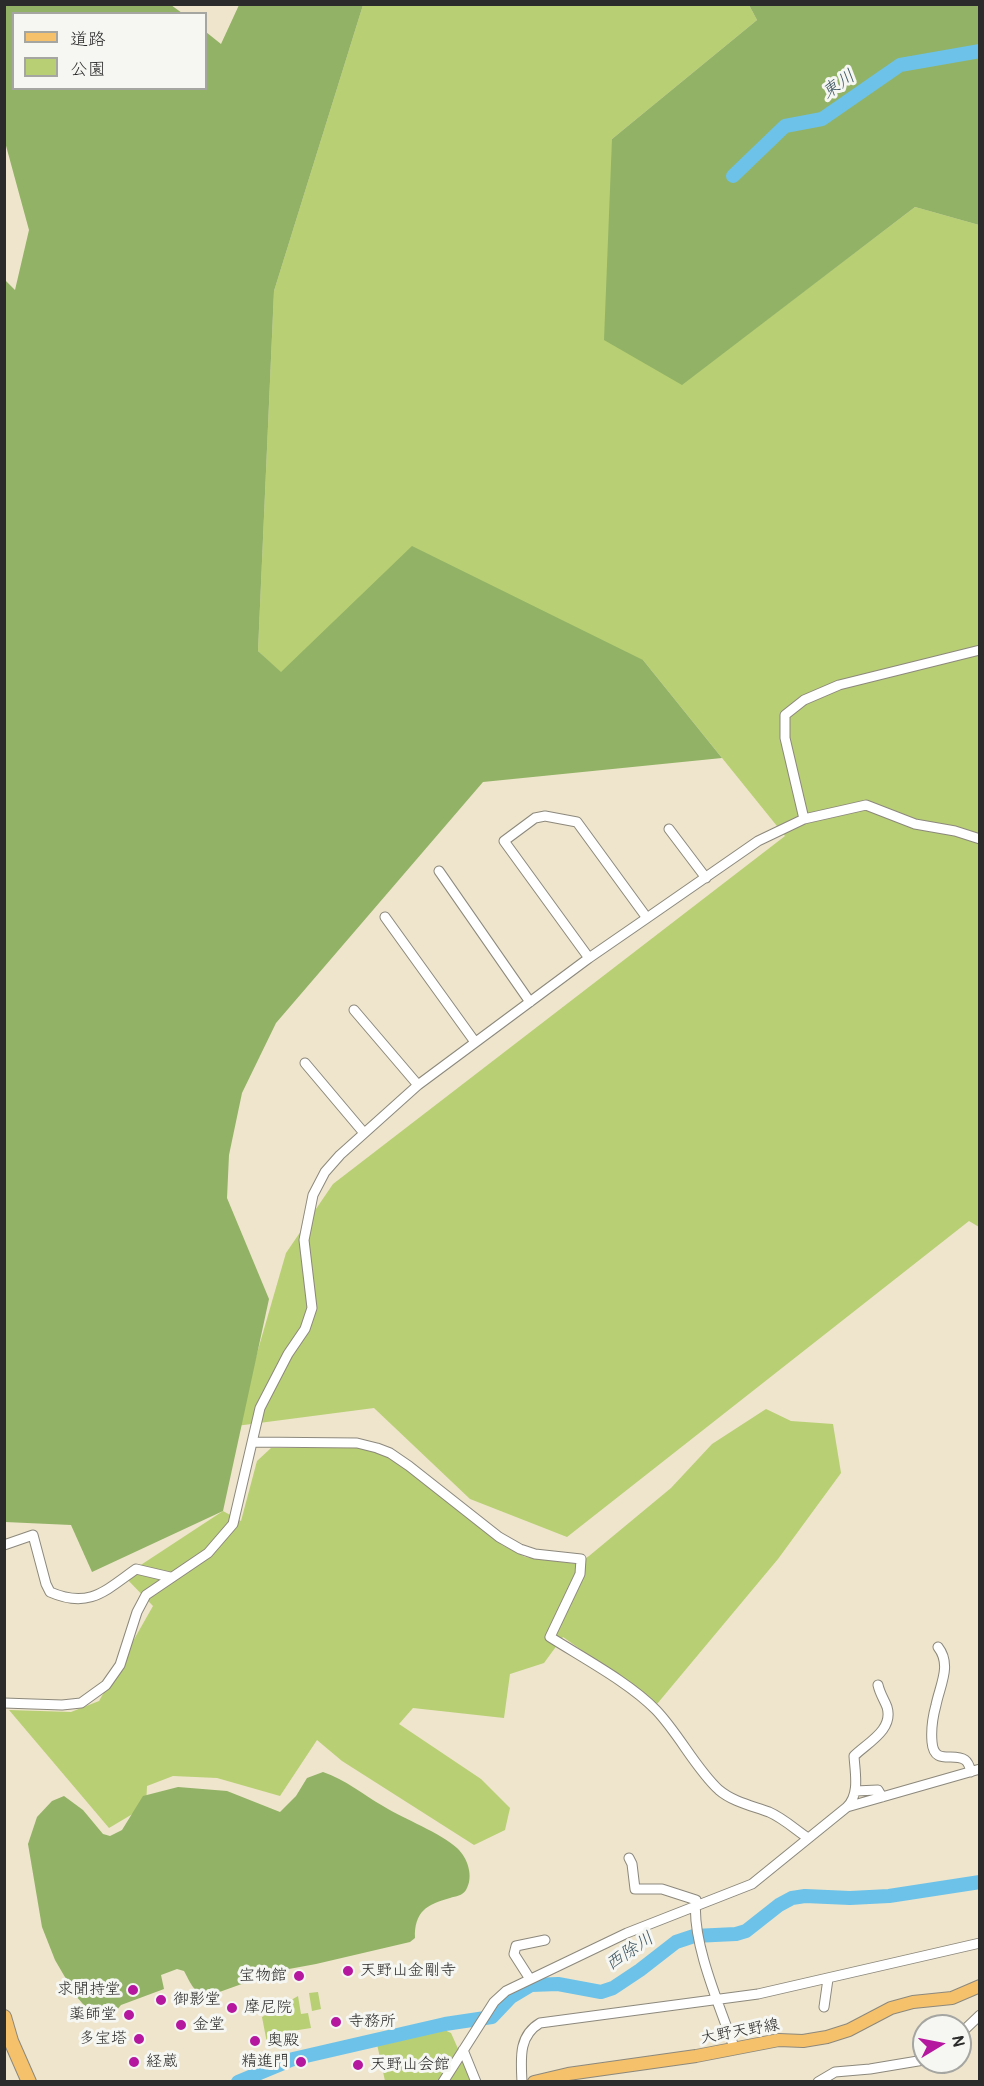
<!DOCTYPE html>
<meta charset="utf-8">
<style>
body{margin:0}
#map{position:relative;width:984px;height:2086px;overflow:hidden;background:#eee5cc;font-family:Pangolin,"Klee One",sans-serif}
canvas{display:block}
.frame{position:absolute;inset:0;border:6px solid #2b2b2b;pointer-events:none}
.legend{position:absolute;left:12px;top:12px;width:195px;height:78px;box-sizing:border-box;background:#f6f6f2;border:2px solid #a5a5a2;margin:0;padding:8px 10px;list-style:none;font-size:18px;color:#2b2b2b}
.legend li{display:flex;align-items:center;gap:12px;height:30px}
.legend b{width:30px;border:2px solid #a5a5a2}
.north{position:absolute;left:912px;top:2014px;width:60px;height:60px;box-sizing:border-box;background:#f6f6f2;border:2px solid #a5a5a2;border-radius:50%;rotate:80deg;font-size:16px;font-weight:700;line-height:24px;text-align:center;color:#2b2b2b}
.north::after{content:'';display:block;margin:auto;width:21px;height:27px;background:#b5179e;clip-path:polygon(50% 0,100% 100%,50% 72%,0 100%)}
</style>
<div id="map">
<canvas width="984" height="2086"></canvas>
<div class="frame"></div>
<ul class="legend">
<li><b style="height:8px;background:#f6c16b"></b>道路</li>
<li><b style="height:16px;background:#b8cf74"></b>公園</li>
</ul>
<div class="north">N</div>
</div>
<script>
const g = document.querySelector('canvas').getContext('2d');
g.lineJoin = 'round';
function paint(path, color) { g.fillStyle = color; g.fill(path, 'evenodd'); }
function stroke(path, color, width, dash) { g.strokeStyle = color; g.lineWidth = width; g.lineCap = dash ? 'butt' : 'round'; g.setLineDash(dash || []); g.stroke(path); }
function write(font, color, halo, rows, align = 'center') {
  g.font = font + ' Pangolin,"Klee One",sans-serif'; g.lineWidth = 6; g.setLineDash([]); g.textBaseline = 'middle'; g.strokeStyle = halo; g.fillStyle = color; for (const [text, x, y, turn = 0] of rows) {
    g.save(); g.translate(x, y); g.rotate((+turn || 0) * Math.PI / 180); g.textAlign = isNaN(turn) ? turn : align; if (halo) g.strokeText(text, 0, 0); g.fillText(text, 0, 0); g.restore();
  }
}
paint(new Path2D(`
 M363,5H749L757,20L612,139L682,384L915,207L979,225V1227L969,1221L567,1537L470,1499L374,1408L236,1426L286,1253L333,1184L785,836L643,660L280,672L258,651L274,291Z
 M766,1409L791,1421L833,1424L841,1473L778,1559L657,1704L563,1637L544,1663L510,1674L504,1718L413,1708L399,1724L481,1779L510,1808L505,1830L474,1845L342,1761L317,1740L280,1796L217,1778L173,1776L147,1786L146,1806L109,1828L9,1710L71,1712L99,1701L153,1606L124,1576L223,1511L241,1521L257,1461L271,1448H363L392,1458L502,1545L525,1557L577,1564L589,1556L671,1488L712,1444Z
 M318,1992L321,2009L312,2011L309,1993Z
 M298,1996L301,2014L308,2013L311,2028L286,2032L287,2036L280,2040L267,2043L262,2017Z
 M440,2028L451,2033L459,2051L444,2077L437,2082L385,2081L377,2044Z
 M462,2060L472,2081L446,2082Z`), '#b8cf74');
paint(new Path2D(`
 M5,4L171,5L182,13L14,14V88H206V32L221,44L239,5H363L274,291L258,651L281,672L412,546L643,660L722,758L483,782L276,1023L242,1093L229,1155L227,1198L269,1299L223,1511L92,1572L71,1525L5,1522L4,279L15,290L29,230L5,142Z
 M749,5H979V225L915,207L682,385L604,340L612,139L757,20Z
 M323,1772C346,1780 362,1794 383,1806C404,1819 441,1833 457,1848C468,1858 474,1877 466,1890C462,1896 456,1896 450,1898C427,1904 414,1912 415,1938L410,1942L316,1964L278,1971L211,1995C195,1996 191,1984 184,1971L177,1969L161,1975L164,1989L121,2005L110,2018L102,2021L96,2019L76,1996L55,1960L42,1927L28,1844L37,1817L52,1801L64,1796L83,1810L103,1834L110,1836L122,1830L143,1796L178,1787L227,1791L280,1812L296,1796L307,1778Z`), '#92b266');
stroke(new Path2D(`
 M733,176L785,126L822,119L900,65L980,51
 M238,2082L293,2059L445,2024L492,2017L511,1997L531,1985L558,1984L601,1992L613,1988L640,1970L676,1942L694,1936L736,1934L746,1931L779,1905L792,1898L805,1896L850,1898L889,1896L980,1882`), '#6dc2e9', 14);
const minor = new Path2D(`
 M804,819L785,738V715L804,700L839,685L980,650
 M669,829L706,878
 M439,871L530,1002
 M385,917L475,1042
 M589,958L504,841L535,818L545,816L577,822L647,918
 M354,1010L418,1085
 M305,1063L364,1133
 M252,1442L357,1443L377,1448L390,1453L409,1466L499,1537L520,1549L535,1554L581,1559L580,1574L550,1637C583,1658 630,1683 656,1710C679,1734 696,1769 719,1790C733,1802 753,1806 769,1812C783,1818 796,1830 808,1838
 M4,1545L33,1535L46,1584L50,1592C89,1609 105,1591 136,1569L170,1577
 M938,1647C952,1665 940,1685 936,1705C933,1716 931,1731 932,1742C934,1766 953,1752 965,1760C968,1762 970,1768 971,1772
 M4,1703L62,1705L81,1703L106,1685L120,1665L137,1612L146,1595L208,1553L233,1524L260,1408L288,1354L305,1329L312,1308L304,1240L313,1195L325,1172L340,1155L418,1085L589,958L647,918L758,841L804,819L866,805L915,824L955,831L980,839
 M855,1791L878,1790L882,1797
 M847,1807C860,1794 855,1773 854,1756C867,1743 894,1730 887,1707C884,1699 880,1694 878,1685
 M629,1858L632,1864L635,1889H662L696,1900C691,1941 720,2007 734,2047
 M530,1979L514,1954L516,1946L545,1940
 M824,2007L828,1979
 M960,2034L980,2015
 M463,2050L476,2082
 M443,2082L494,2002L506,1991L627,1933L752,1884L847,1807L980,1769
 M522,2082C521,2059 518,2036 540,2023L758,1994L980,1943
 M818,2082L835,2072L870,2069L924,2060`);
const major = new Path2D(`
 M534,2082L568,2074L696,2056L779,2040L803,2041L827,2037L849,2030L891,2008L913,2002L952,1998L980,1986`);
const highway = new Path2D(`
 M4,2017L11,2041L29,2082`);
stroke(minor, '#8c887c', 11);
stroke(major, '#8c887c', 14);
stroke(highway, '#8c887c', 16);
stroke(minor, '#fff', 9);
stroke(major, '#f6c16b', 12);
stroke(highway, '#f6c16b', 14);
for (const [x, y, r, color] of [
 [348,1971,6,"#b5179e"],
 [299,1976,6,"#b5179e"],
 [133,1990,6,"#b5179e"],
 [161,2000,6,"#b5179e"],
 [232,2008,6,"#b5179e"],
 [129,2015,6,"#b5179e"],
 [336,2022,6,"#b5179e"],
 [181,2025,6,"#b5179e"],
 [139,2039,6,"#b5179e"],
 [255,2041,6,"#b5179e"],
 [134,2062,6,"#b5179e"],
 [301,2062,6,"#b5179e"],
 [358,2065,6,"#b5179e"]
]) { const dot = new Path2D(); dot.arc(x, y, r, 0, 2 * Math.PI); g.fillStyle = color; g.fill(dot); stroke(dot, '#f6f6f2', 2); }
write('16px', '#2b2b2b', '#f6f6f2', [
 ["天野山金剛寺",360,1971],
 ["宝物館",287,1976,"right"],
 ["求聞持堂",121,1990,"right"],
 ["御影堂",173,2000],
 ["摩尼院",244,2008],
 ["薬師堂",117,2015,"right"],
 ["寺務所",348,2022],
 ["金堂",193,2025],
 ["多宝塔",127,2039,"right"],
 ["奥殿",267,2041],
 ["経蔵",146,2062],
 ["精進門",289,2062,"right"],
 ["天野山会館",370,2065]
], 'left');
write('16px', '#2b2b2b', '#f6f6f2', [
 ["大野天野線",740,2032,-10]
]);
write('italic 18px', '#3f5864', '#f6f6f2', [
 ["東川",839,85,-35],
 ["西除川",630,1952,-34]
]);
</script>
